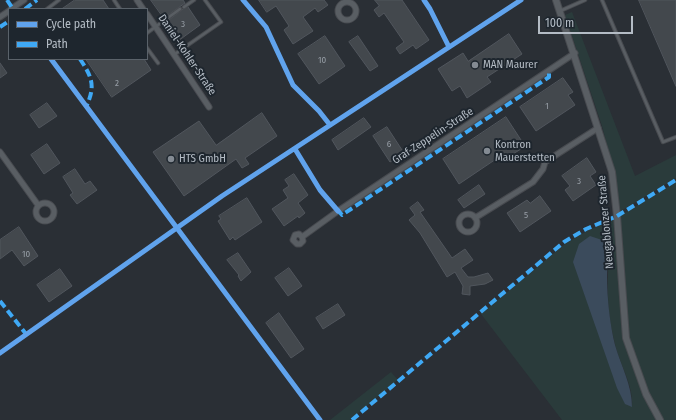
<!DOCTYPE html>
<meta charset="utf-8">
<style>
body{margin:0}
#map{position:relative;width:676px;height:420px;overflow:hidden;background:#2a2f35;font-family:"Fira Sans Condensed",sans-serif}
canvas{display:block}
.legend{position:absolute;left:8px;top:8px;width:140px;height:52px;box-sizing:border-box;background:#1e262e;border:1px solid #5a626a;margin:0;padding:5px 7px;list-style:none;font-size:12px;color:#b4bcc5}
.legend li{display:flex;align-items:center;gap:8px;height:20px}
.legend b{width:20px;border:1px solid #5a626a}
.scale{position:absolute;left:538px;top:16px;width:95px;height:18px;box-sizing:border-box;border:2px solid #b4bcc5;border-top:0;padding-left:5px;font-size:12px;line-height:14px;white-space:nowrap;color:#b4bcc5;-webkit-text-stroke:3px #1e262e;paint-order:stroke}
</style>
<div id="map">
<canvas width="676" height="420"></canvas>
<ul class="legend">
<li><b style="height:5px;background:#60a3ed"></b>Cycle path</li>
<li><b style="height:5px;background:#3fa9f5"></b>Path</li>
</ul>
<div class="scale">100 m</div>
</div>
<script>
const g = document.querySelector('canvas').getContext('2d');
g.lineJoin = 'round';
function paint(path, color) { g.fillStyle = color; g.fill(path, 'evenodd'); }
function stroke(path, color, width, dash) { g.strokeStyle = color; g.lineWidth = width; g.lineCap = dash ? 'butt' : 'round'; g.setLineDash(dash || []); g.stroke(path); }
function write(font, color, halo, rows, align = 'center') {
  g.font = font + ' "Fira Sans Condensed",sans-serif'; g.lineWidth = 4; g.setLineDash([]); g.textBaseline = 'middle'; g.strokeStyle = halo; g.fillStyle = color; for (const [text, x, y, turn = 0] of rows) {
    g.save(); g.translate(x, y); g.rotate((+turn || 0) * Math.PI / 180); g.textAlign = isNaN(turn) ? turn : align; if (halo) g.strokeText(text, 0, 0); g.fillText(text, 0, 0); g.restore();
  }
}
paint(new Path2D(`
 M572,12L635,176L676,155V178L619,212L614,171L602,126L565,15Z
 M676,182V420H663L648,393L627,338L619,216Z
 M615,219L623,338L643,394L656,420H562L481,314L565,244L587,231ZM579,244L609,261C606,287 608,318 615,344C620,365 634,386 632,407Z
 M391,372L398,380L350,420H330Z`), '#2a3b3b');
paint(new Path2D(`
 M590,236L605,241C609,254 607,264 607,277C607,297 610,325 615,345C621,366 632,385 632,407L625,404L617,388L573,262L579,244Z`), '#3b4b5c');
const building = new Path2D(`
 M75,0H103L109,9H62Z
 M151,0H183L185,3L164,18Z
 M259,0H324L328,5L318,12L315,8L303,17L313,31L293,44L284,30L289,26L276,6L267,12Z
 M375,0H402L429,40L416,49L413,45L400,54L396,48L404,42L384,13L379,17L374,10L379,6Z
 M639,0H676V86Z
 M188,7L200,25L178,41L165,23L183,9Z
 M509,34L522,54L487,77L491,82L467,98L460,86L452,91L438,69L463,53L468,61Z
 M325,36L345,66L319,84L298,54Z
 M358,36L378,66L370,71L349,42Z
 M86,59H144L151,70L112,97Z
 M0,63L7,73L0,78Z
 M563,78L573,92L568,95L575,105L536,131L520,107Z
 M47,103L57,116L39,128L30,115Z
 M262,113L277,136L245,158L249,164L242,168L236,159L184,196L153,152L199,121L216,145Z
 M506,117L521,140L517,143L521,149L508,157L505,153L459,184L443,159Z
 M364,118L371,127L338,150L332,140Z
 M387,127L404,153L390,162L373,136Z
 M47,144L60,163L44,174L31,155Z
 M587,158L596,172L590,176L596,185L573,201L565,190L570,186L562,176Z
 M75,169L85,184L90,181L97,190L77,204L70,195L73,193L63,177Z
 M294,174L308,195L298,203L305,213L299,218L298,216L284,226L272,209L288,198L283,190L289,186L285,180Z
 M479,185L485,194L464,208L458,200Z
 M540,196L551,211L520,232L507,213L527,200L530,203Z
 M247,198L262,222L235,240L233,237L230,240L218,221L221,219L219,216Z
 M418,202L424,210L420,212L452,258L465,249L473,260L461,268L468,277H474L488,273L493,280L485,284L470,286V295L462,294L463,286L455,272L447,277L420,233L409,220L415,215L410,208Z
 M19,227L38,256L24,266L12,250L0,259V240Z
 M238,253L251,272L241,281L238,276L239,275L227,260Z
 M289,268L302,286L288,296L275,278Z
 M60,269L72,286L49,302L37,285Z
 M338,304L345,315L323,329L316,318Z
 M279,313L304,349L291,358L266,323Z`);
paint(building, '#43484d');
stroke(building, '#51565d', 1);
const service = new Path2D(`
 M114,0L120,9
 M602,0L663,142L676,137
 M184,7L194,0
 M47,9L59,0
 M560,11L585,0
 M147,33L180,9
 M147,48L158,63
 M175,54L221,22L205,0`);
const minor = new Path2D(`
 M137,0L143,9
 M338 11a9 9 0 1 1 18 0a9 9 0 1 1-18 0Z
 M11,9L24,0
 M147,14L209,107
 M0,17L9,11
 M0,152L38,205
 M36 212a9 9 0 1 1 18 0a9 9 0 1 1-18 0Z
 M459 223a9 9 0 1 1 18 0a9 9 0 1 1-18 0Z
 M475,218L533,182L543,169L545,162L598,128
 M302,237L299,234L295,235L293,240L297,244H300L303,241L302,237L338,211L575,53`);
const tertiary = new Path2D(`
 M556,0L612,172L617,216L626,338L646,394L660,420`);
stroke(service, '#484b50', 4.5);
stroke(minor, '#484b50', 7);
stroke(tertiary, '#484b50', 8);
stroke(service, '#595e63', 2.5);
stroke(minor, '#595e63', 5);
stroke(tertiary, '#595e63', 6);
stroke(new Path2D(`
 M7,0L13,9
 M25,9L37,0
 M0,27L9,21
 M80,59C92,77 96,86 86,107
 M337,209L342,215L549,77V72
 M0,301L26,334
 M352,420L564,242L586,229L617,216L676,180`), '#3fa9f5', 4, [8, 4]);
stroke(new Path2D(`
 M243,0L266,27L293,85L319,111L330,125
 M424,0L430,9L449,47
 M51,59L320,420
 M295,149L320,190L338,211
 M0,353L222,196L521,0`), '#60a3ed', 5);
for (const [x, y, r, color] of [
 [475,65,4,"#848b93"],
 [487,151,4,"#848b93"],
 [171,159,4,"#848b93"]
]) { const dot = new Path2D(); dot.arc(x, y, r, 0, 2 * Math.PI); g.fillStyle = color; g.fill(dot); stroke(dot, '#1e262e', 1.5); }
write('9px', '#989fa7', null, [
 ["3",183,24],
 ["10",322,60],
 ["2",117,83],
 ["1",547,106],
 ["6",389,144],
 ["3",579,181],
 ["5",526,215],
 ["10",26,254]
]);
write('11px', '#b4bcc5', '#1e262e', [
 ["Daniel-Kohler-Straße",187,55,56],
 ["Graf-Zeppelin-Straße",433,136,-33],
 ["Neugablonzer Straße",606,222,-95]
]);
write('11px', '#b4bcc5', '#1e262e', [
 ["MAN Maurer",483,65],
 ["Kontron",495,145],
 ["Mauerstetten",495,158],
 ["HTS GmbH",179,159]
], 'left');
</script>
